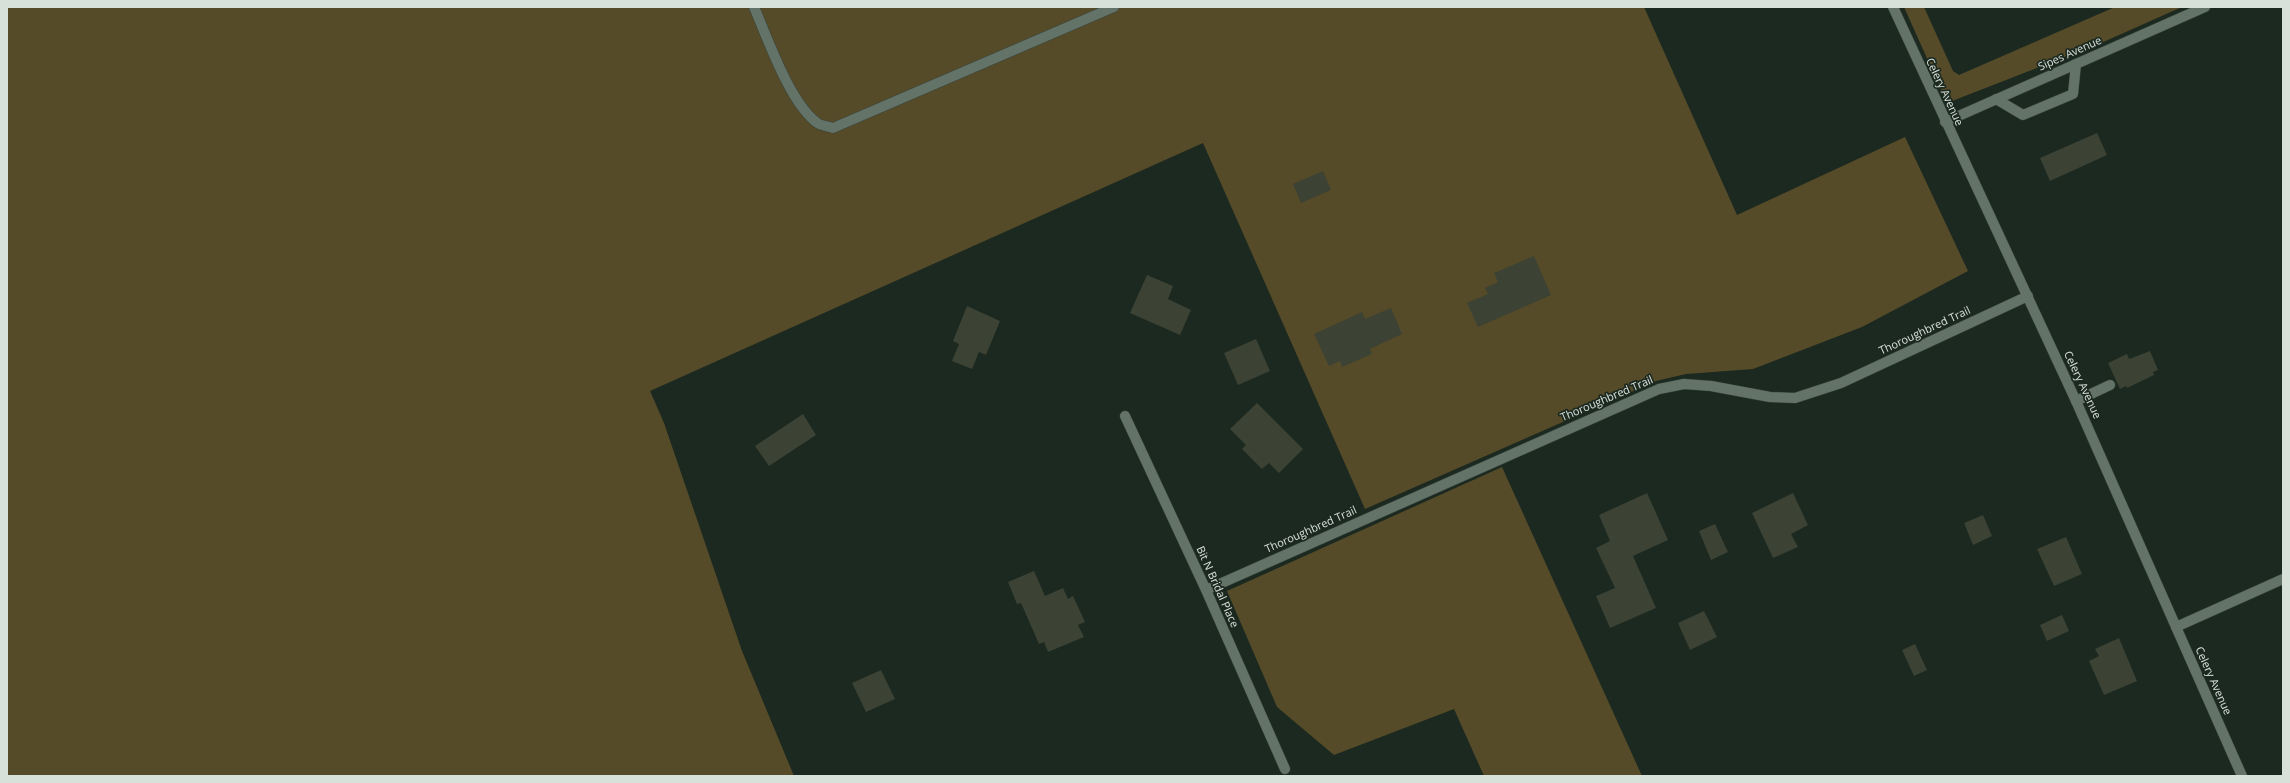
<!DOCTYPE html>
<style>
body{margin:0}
#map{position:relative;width:2290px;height:783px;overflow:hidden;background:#1b2920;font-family:"Open Sans",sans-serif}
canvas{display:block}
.frame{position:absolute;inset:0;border:8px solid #d8e0da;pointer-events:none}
</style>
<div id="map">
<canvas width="2290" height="783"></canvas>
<div class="frame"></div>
</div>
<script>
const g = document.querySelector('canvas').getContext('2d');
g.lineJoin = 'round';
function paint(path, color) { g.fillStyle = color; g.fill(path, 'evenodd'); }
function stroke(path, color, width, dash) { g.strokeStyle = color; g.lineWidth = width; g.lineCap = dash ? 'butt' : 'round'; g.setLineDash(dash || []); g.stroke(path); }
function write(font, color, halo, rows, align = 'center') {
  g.font = font + ' "Open Sans",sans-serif'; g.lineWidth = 3.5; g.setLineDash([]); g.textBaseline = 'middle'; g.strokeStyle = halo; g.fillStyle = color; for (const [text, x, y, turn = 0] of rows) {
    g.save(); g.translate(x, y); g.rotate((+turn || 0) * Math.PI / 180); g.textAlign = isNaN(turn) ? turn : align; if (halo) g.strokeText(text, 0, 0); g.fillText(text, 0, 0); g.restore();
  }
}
paint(new Path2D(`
 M7,7H1644L1737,215L1905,137L1968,271L1862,327L1753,369L1686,374L1656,381L1365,509L1203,143L650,391L664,423L742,651L794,776H7Z
 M1904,7H1924L1953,71L1959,75L2115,7H2182L2101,43L1947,103Z
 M1502,467L1642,776H1484L1454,709L1334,755L1277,707L1227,591Z`), '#564b28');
paint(new Path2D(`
 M2097,133L2107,155L2050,181L2040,158Z
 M1323,171L1331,190L1301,203L1293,184Z
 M1534,256L1551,295L1478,327L1467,303L1488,294L1485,288L1498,282L1494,273Z
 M1147,275L1173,286L1168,299L1191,310L1180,335L1130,313Z
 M967,306L1000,321L986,355L979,352L972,369L952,361L959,344L953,341Z
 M1391,308L1402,334L1370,349L1372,354L1342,367L1340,361L1329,366L1314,334L1362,312L1365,319Z
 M1256,339L1270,371L1238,385L1224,353Z
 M2150,351L2158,370L2153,372L2154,375L2127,388L2126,386L2120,389L2108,363L2127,354L2129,359Z
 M1257,403L1303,449L1279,473L1269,463L1262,469L1242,449L1246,445L1230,429Z
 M803,414L816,435L769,466L755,446Z
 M1647,493L1668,540L1633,556L1656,608L1610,628L1596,596L1615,588L1596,548L1610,541L1599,515Z
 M1793,493L1808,525L1791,534L1798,547L1773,558L1752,513Z
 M1983,515L1992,536L1973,545L1964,523Z
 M1715,524L1728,552L1711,560L1699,531Z
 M2066,537L2082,574L2054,586L2037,549Z
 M1034,571L1045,596L1063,588L1068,599L1073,596L1085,622L1078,625L1084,637L1048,652L1044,642L1039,644L1021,603L1017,604L1008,582Z
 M1704,611L1717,637L1690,650L1678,623Z
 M2062,615L2069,631L2047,641L2040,625Z
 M2119,638L2137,681L2104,695L2089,661L2099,656L2095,649Z
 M1915,644L1927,670L1914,676L1902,650Z
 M881,670L895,699L866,712L852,683Z`), '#3c4234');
const service = new Path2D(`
 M1996,99L2023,115L2073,94L2076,64
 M2076,401L2110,385
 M2176,627L2283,579`);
const minor = new Path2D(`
 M754,7C768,39 789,101 816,122C820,126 828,126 833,128L1114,7
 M1125,416L1206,590L1285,769
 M1206,590L1659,389L1684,384L1711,386L1770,397L1795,398L1841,383L2028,296`);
const tertiary = new Path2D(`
 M1945,122L2205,7`);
const secondary = new Path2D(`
 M1893,7L2076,401L2242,776`);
stroke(service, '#38433c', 11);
stroke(minor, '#38433c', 11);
stroke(tertiary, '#38433c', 11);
stroke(secondary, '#38433c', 11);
stroke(service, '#637368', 10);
stroke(minor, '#637368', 10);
stroke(tertiary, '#637368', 10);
stroke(secondary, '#637368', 10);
write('11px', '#d8e0da', '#1b2920', [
 ["Sipes Avenue",2070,54,-24],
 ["Celery Avenue",1944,92,65],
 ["Thoroughbred Trail",1925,331,-25],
 ["Celery Avenue",2082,385,65],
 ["Thoroughbred Trail",1607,399,-23],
 ["Thoroughbred Trail",1311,530,-24],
 ["Bit N Bridal Place",1217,587,66],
 ["Celery Avenue",2213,681,66]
]);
</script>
